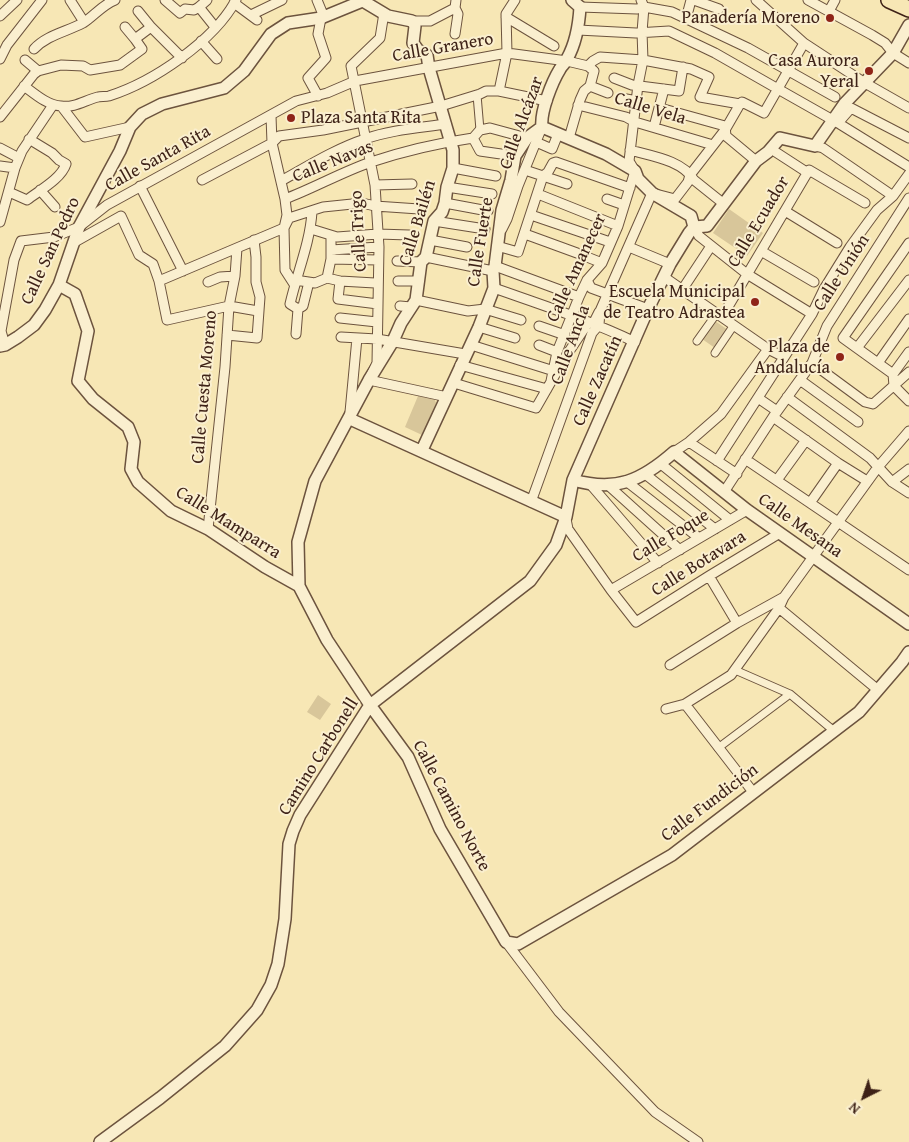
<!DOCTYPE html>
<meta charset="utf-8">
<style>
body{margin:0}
#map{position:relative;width:909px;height:1142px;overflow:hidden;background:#f7e7b5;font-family:"Gentium Book Plus",serif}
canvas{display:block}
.north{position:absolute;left:839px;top:1072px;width:50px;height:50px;-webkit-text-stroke:4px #faefcf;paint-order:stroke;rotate:221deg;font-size:14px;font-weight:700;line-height:20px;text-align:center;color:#3e2217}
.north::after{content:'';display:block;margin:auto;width:18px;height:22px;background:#3e2217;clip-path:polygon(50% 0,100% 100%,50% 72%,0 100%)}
</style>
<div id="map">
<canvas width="909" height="1142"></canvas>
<div class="north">N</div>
</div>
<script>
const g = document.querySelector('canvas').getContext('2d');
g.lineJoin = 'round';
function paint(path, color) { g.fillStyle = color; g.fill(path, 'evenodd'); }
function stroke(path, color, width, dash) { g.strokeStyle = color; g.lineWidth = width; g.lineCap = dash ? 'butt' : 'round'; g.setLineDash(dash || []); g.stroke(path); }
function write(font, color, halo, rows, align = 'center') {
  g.font = font + ' "Gentium Book Plus",serif'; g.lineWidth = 4; g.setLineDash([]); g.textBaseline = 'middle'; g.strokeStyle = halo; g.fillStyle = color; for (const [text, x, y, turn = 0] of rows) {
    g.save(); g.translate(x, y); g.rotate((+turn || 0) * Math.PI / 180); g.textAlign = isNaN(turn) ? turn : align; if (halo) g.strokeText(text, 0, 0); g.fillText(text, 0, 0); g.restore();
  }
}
paint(new Path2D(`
 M729,209L763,233L747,256L713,233Z
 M715,321L728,330L715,348L702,339Z
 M418,396L435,400L436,403L422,435L405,427Z
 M318,695L331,704L320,720L307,712Z`), '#d8c69a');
const pedestrian = new Path2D(`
 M477,95L480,130
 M697,341L717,313
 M715,353L734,325
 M735,670L790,694L834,731
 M718,748L790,694`);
const minor = new Path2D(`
 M70,0L84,22
 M165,0L180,13L185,9L194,10L199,7L215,27
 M317,0L324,17
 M694,0L719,9
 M756,0L804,43L865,83L909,108
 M808,0L872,35L885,43L893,53L909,63
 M234,3L257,20
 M199,7L207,0
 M580,7L637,9L644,7L672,12L748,48L835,97
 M455,8L458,14L455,34
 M138,11L151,27
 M829,11L835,0
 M384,13L380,38L351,66L375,185L379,247L377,363L369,380L447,397
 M251,15L282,0
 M0,16L17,0
 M506,17L554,46
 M686,19L691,0
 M412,21H430L455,8L456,0
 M125,27L135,39
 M578,30L636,33L669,31L715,53L778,89L838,123L909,167
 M201,41L217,59
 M34,49C47,35 66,32 83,23C94,16 102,5 115,0
 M0,59L7,45L42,0
 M25,60L38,71L61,65L83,66L90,70L120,65L142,49L135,39L151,27L182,58
 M614,78L632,85L679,91L683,67
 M24,86C35,94 47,105 61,106C75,108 85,100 98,97C101,96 105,97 109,96C153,82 214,41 236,0
 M590,86L608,93
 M499,91L507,53L506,14L515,0
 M318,96L308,78L326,58L318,34L321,18
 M621,98L637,101
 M578,105L626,117L635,122L713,145
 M62,107L85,137L130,127
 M660,108L725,126L726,136L756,161
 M271,116L272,143L285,199L287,215L284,228L285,270L294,284
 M0,117L34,74L38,71
 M838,123L851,108L909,138
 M654,127L664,89
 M473,138L480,130L490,128L527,138
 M569,138L580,100L584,91L590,86L594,71L588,66
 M536,142L552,149L558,134
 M815,146L823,148L893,196
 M0,148L19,158
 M771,149L808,173
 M630,150C651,156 682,160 694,180L724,204
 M0,166L15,168
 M453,168L496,176
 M525,170L567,184
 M202,180L272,143L279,136L323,130L441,106L480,94L486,91H499L547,101
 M281,181C308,166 335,149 365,139C390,130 419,128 446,124
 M375,185L412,184
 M140,186L183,271
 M447,187L492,194
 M40,190L55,207
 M9,192L27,200C40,190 61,179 66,164L59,160L52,153L29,139
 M538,194L618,226
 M285,199C314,188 342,172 371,162C404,151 439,143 473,138L480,151L515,156
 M607,199L624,205
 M445,203L488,211
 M785,211L837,243
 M531,215L610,242
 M434,221L485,229
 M0,222L15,168L22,151L53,105
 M694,227L699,236L747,274L812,314
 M311,229L337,237L378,234L409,235
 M502,229L507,219L518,186L542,127
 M525,234L577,253
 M430,240L467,247
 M73,243L121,216L139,255L153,264L159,281L167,320L229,306L258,311
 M909,243L843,338L893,374L894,386L909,401
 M497,246L518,252L543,176L548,172L553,163L556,162L630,188
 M629,247L670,264
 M331,250L379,247
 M761,251L814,282
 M426,257L493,271
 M587,257L602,263
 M331,259L378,260
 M397,261L421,262
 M495,266L579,297
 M664,277L768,349L784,357
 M327,278L331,259V236
 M295,280L315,283L327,278L340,281L375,283L378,281
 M587,280L591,288L648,309
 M159,281L284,228L289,218L323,207L362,203L375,206L419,209
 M340,281L338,299L378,304
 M398,281H419
 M208,282L220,277L235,276
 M494,288C542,305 589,320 635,342
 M682,290L711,246
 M416,300L468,311L485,309L521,320
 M400,306L411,307
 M298,309L290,304C297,273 310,243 312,212
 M722,317L809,170L865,203
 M340,318L377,322
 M539,326L565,335
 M479,327L515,338
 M296,334L298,309L303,306L309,282
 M227,335L257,338L260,297L256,282V257L254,240
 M341,337L377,339L465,354
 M5,345L1,331L14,260L21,241L54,237L79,227L107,205L296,101L327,93L355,81L507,53L567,61L588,66L593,61L600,57L643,60L691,69L709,77L700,97L740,104L742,102L764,113L804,43
 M471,345L554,371
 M539,345L557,352
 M857,348L909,280
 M812,363L865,402L873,404L909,372
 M878,363L909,319
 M460,365L547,389
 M893,374L909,352
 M800,380L858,422
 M551,381L557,352L579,297L587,280L602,263L618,226L635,171L629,161L638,85L643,60L642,32L644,7L641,0
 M454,383L536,408L564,359L588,323L594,322L599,312
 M787,397L870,458L892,482L909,493
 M758,398L777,411
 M350,412L357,338
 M773,417L838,463L867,481
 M689,442L737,474
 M674,452L689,442L721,414L768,349
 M745,459L909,570
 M717,461L812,314L824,289L850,247L877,210L893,196L909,174
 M661,464L730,520
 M645,474L715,529
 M777,480L806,440
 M626,481L699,538
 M892,482L909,469
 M591,485L658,563
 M609,486L680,550
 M724,492L773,417L812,363L827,326L909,198
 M531,502L592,333L599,325L600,311L652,193L675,199L688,182L690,175L725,130L740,104
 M810,503L838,463
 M566,519L568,529L611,590L636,622L709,576L780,533
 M208,529L225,367L229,306L235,276L237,248
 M709,576L737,623
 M611,590L747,510
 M779,608L878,690
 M670,665L737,623L784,597L878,467L909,431
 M685,704L753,792
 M666,709L685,704L731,675L779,608L784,597
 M506,942L559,1012L655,1112L698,1142`);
const tertiary = new Path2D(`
 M363,1L388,16L412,21L415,26L413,43L418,50L427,55L429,68L453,150V168L447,187L445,203L442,212L434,221L426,257L421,262L416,300L401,323L393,341L369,380L315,481L298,542L299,586L327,640L370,705L408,757L440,829L506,942L518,944L672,855L859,712L902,662L909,652
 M542,127L606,154L635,171L638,179L652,193L691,216L694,227
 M542,127C540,112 552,82 560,69C562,65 566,63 567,59C576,43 579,25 580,7L572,0
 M59,285L75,294L88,331L78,381L93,399L128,427L134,442L131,469L138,482L171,511L208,529L265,567L299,586
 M0,346L5,345L18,337L34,325L45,310L59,285L79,227L120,151L130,127L142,114L162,104L224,88L244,71L271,34L288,23L321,18L365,0
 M350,419L566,517
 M422,450L479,327L494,288L493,271L495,266L502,210L511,180L515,156L527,138L542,127
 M573,480C616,492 641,481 674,452L747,510L909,624
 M100,1142L160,1098L225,1046L257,1010L271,985L278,964L285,919L289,844L293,831L300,815L370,705L530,581L556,545L566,517L573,480L648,309L670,264L689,233L694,227L707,226L756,161L768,152L780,138L815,146L845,103L893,53L909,25`);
const trunk = new Path2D(`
 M889,0L909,9`);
stroke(pedestrian, '#6c533e', 9);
stroke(minor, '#6c533e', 11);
stroke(tertiary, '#6c533e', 14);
stroke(trunk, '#3e2217', 18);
stroke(pedestrian, '#faefcf', 7);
stroke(minor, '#faefcf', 9);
stroke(tertiary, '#faefcf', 11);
stroke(trunk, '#f7e7b5', 15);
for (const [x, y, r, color] of [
 [830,18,5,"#8f2418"],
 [869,71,5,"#8f2418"],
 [291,118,5,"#8f2418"],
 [755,302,5,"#8f2418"],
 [840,357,5,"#8f2418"]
]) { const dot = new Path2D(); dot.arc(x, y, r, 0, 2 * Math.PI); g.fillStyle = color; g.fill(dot); stroke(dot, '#faefcf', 2); }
write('18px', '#3e2217', '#faefcf', [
 ["Panadería Moreno",820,18],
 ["Casa Aurora",859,61],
 ["Yeral",859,82],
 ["Plaza Santa Rita",301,118,"left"],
 ["Escuela Municipal",745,292],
 ["de Teatro Adrastea",745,313],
 ["Plaza de",830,347],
 ["Andalucía",830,368]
], 'right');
write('18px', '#3e2217', '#faefcf', [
 ["Calle Granero",443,48,-10],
 ["Calle Vela",650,109,17],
 ["Calle Alcázar",522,123,-70],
 ["Calle Santa Rita",158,159,-29],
 ["Calle Navas",333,162,-22],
 ["Calle Ecuador",759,222,-59],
 ["Calle Bailén",418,223,-73],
 ["Calle Trigo",359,231,-93],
 ["Calle Fuerte",481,242,-81],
 ["Calle San Pedro",51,251,-65],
 ["Calle Amanecer",577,268,-65],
 ["Calle Unión",842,273,-57],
 ["Calle Ancla",571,345,-70],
 ["Calle Zacatín",598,381,-66],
 ["Calle Cuesta Moreno",205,387,-85],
 ["Calle Mamparra",228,523,32],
 ["Calle Mesana",800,526,35],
 ["Calle Foque",671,536,-31],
 ["Calle Botavara",699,564,-32],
 ["Camino Carbonell",319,757,-58],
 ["Calle Fundición",710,803,-37],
 ["Calle Camino Norte",451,806,62]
]);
</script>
